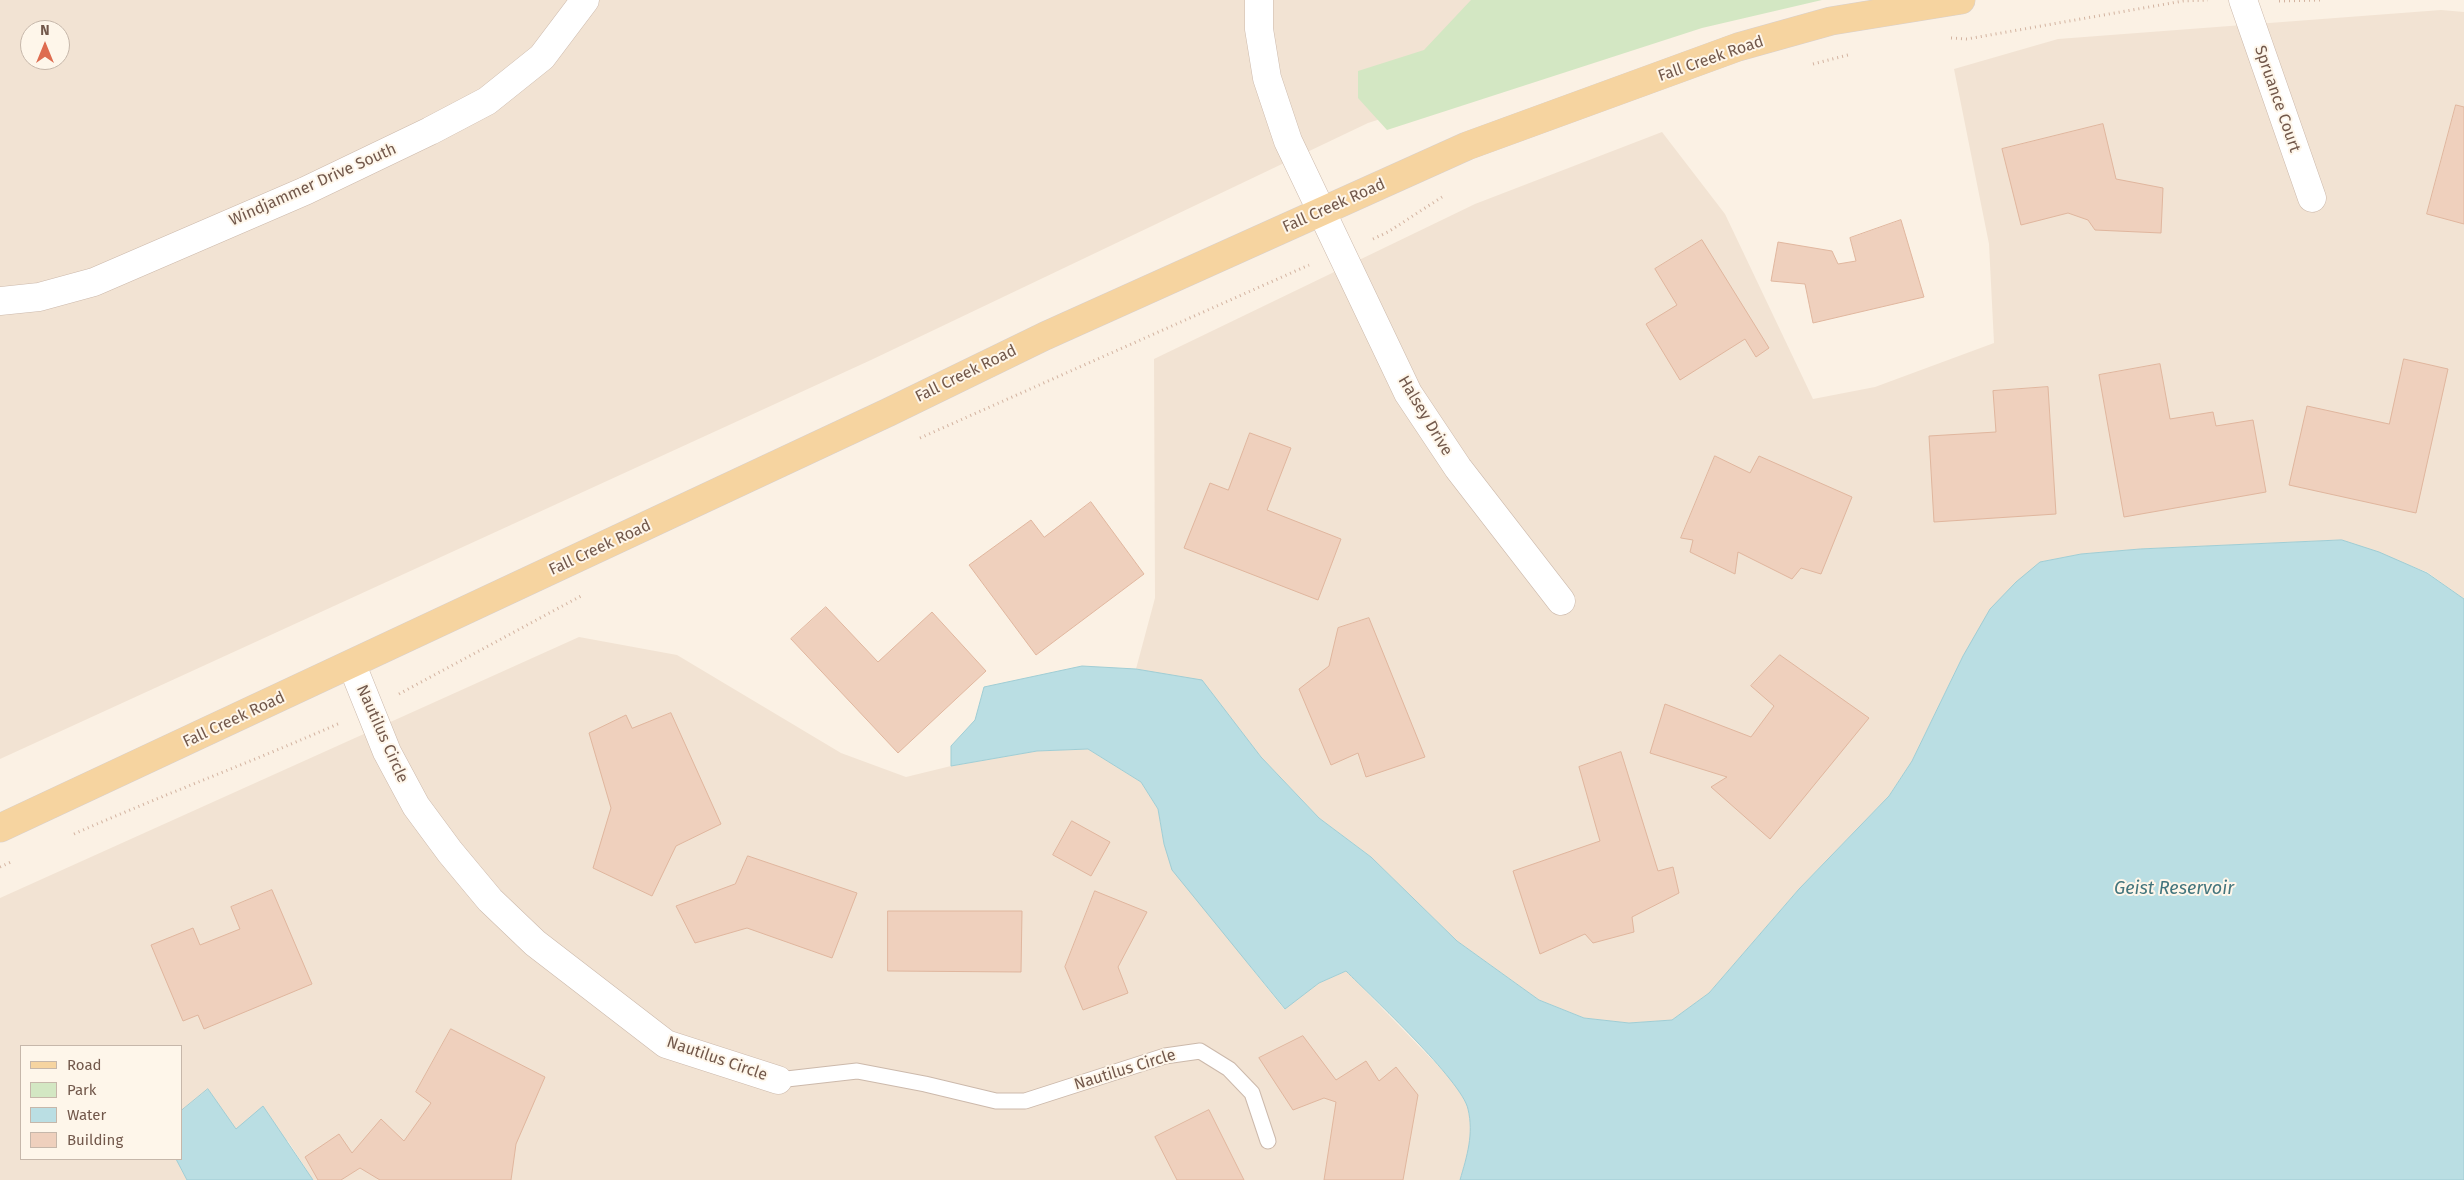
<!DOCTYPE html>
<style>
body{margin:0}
#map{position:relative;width:2464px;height:1180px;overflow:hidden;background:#fbf1e4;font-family:"Fira Sans",sans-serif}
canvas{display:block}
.legend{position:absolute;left:20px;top:1045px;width:162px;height:115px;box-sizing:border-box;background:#fef6ea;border:1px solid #c6b7aa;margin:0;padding:6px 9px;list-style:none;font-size:15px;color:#72584b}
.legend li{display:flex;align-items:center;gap:10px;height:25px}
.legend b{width:25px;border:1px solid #c6b7aa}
.north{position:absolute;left:20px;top:20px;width:50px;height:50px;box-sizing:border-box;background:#fef6ea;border:1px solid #c6b7aa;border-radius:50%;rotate:0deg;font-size:14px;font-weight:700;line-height:20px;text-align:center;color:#72584b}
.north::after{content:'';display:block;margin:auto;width:18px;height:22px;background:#de6c50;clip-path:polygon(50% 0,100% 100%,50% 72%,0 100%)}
</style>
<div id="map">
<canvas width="2464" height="1180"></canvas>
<ul class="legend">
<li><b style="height:6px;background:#f6d4a0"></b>Road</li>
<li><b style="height:14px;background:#d3e7c3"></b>Park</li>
<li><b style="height:14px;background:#badee3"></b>Water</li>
<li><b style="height:14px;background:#efd0bd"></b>Building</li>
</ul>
<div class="north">N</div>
</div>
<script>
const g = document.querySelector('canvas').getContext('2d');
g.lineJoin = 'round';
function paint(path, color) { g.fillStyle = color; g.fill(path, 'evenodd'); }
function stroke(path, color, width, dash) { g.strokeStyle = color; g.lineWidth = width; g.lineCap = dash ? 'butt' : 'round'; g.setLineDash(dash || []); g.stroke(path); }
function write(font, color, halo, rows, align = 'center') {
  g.font = font + ' "Fira Sans",sans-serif'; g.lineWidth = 4; g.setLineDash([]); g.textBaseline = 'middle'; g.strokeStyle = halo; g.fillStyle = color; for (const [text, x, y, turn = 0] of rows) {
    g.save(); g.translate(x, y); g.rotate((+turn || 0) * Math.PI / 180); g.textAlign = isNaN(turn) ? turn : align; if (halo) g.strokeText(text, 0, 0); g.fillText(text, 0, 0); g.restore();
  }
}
paint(new Path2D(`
 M0,0H1751L1368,123L871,360L0,759ZM30,30H60V60H30Z
 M2441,10L2464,12V599L2427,572L2342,540L2140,549L2081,554L2040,562L1963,656L1912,761L1889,796L1799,889L1709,993L1672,1020L1629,1023L1584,1018L1539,1000L1457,941L1371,857L1319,818L1261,757L1202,681L1136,669L1155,598L1154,359L1475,204L1662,132L1725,214L1813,399L1875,387L1994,343L1989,244L1954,69L2058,39Z
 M579,637L677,655L841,753L906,777L951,766L1037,751L1088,749L1141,782L1158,809L1164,844L1253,970L1284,1009L1319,983L1346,971L1453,1081L1468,1107L1472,1137L1460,1180H313L288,1141L236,1130L208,1089L181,1111V1046H21V1159H176L187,1180H0V898Z`), '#f2e3d3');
paint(new Path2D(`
 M1471,0H1822L1702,28L1387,130L1358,98V71L1424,50Z`), '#d3e7c3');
const water = new Path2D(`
 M2342,540L2379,552L2427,573L2464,599V1180H1460C1467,1156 1474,1134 1468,1109C1462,1081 1371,996 1346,971L1319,983L1285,1009L1172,870L1164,844L1158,809L1141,782L1088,749L1037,751L951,766V746L975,720L984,687L1082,666L1136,669L1202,680L1261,757L1319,818L1371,857L1457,941L1539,1000L1584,1018L1629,1023L1672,1020L1709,993L1799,889L1889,796L1912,761L1963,656L1990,609L2016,582L2040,562L2081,554L2140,549Z
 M208,1089L236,1129L263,1106L313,1180H187L176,1159H181V1111Z`);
paint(water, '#badee3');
stroke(water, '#a0cdd4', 1);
const building = new Path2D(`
 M2456,105L2464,107V224L2427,214Z
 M2103,124L2116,179L2163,188L2161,233L2095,230L2088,220L2068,213L2021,225L2002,149Z
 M1901,220L1924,297L1813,323L1805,284L1771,281L1778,242L1832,251L1838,264L1856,261L1850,238Z
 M1702,240L1769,348L1756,357L1745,339L1680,380L1646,324L1677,305L1655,269Z
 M2404,359L2448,369L2416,513L2289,485L2307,406L2389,424Z
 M2160,364L2170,419L2213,412L2216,426L2253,420L2266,492L2124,517L2099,375Z
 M2048,387L2056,514L1934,522L1929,436L1996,432L1993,391Z
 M1250,433L1291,448L1267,510L1341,539L1318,600L1184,548L1210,483L1228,490Z
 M1715,456L1750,473L1759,456L1852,497L1821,574L1801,568L1792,579L1738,552L1735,574L1690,552L1693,540L1681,538Z
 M1091,502L1144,574L1036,655L969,565L1031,520L1044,537Z
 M826,607L878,662L932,612L986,671L898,753L791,639Z
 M1369,618L1425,757L1366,777L1358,753L1331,765L1299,689L1329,666L1338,628Z
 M1780,655L1869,718L1770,839L1711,787L1727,777L1650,753L1665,704L1751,737L1774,706L1751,686Z
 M671,713L721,824L676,846L652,896L593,868L611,808L589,733L626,715L632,728Z
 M1621,752L1658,871L1673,867L1679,893L1632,917L1634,932L1593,943L1585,934L1540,954L1513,871L1600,841L1579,767Z
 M1072,821L1110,842L1091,876L1053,855Z
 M748,856L857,893L832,958L747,928L695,943L676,906L735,884Z
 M272,890L312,984L204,1029L198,1015L183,1021L151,945L193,928L200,945L240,929L231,907Z
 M1095,891L1147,912L1118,967L1128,993L1083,1010L1065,967Z
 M888,911H1022L1021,972L888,971Z
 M451,1029L545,1077L516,1144L511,1180H380L360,1168L341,1180H318L305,1157L339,1134L352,1153L381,1119L404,1141L431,1103L416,1092Z
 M1303,1036L1336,1080L1366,1061L1379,1081L1396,1067L1418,1095L1403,1180H1324L1336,1102L1324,1098L1293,1110L1259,1058Z
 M1209,1110L1244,1180H1177L1155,1137Z`);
paint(building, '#efd0bd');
stroke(building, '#e0b69e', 1);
const lane = new Path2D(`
 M778,1080L857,1071L925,1084L996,1101H1025L1165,1056L1200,1051L1229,1069L1252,1093L1268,1141`);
const street = new Path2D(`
 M1259,0V29L1267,78L1288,141L1408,393L1458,468L1561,601
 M2243,0L2312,198
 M0,301L39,297L94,282L305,191L430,131L487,101L542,57L585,0
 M352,665L387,752L416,806L450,852L490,900L535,943L666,1044L778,1080`);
const primary = new Path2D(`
 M0,828L889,412L1045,336L1467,146L1738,47L1831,21L1961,0`);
stroke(lane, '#ccb9ab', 17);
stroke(street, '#ccb9ab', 29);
stroke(primary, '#d8d0cd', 29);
stroke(new Path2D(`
 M2279,1L2320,0
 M1951,38L1967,39L2183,1L2208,0
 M1813,64L1848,55
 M1373,239L1388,232L1442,197
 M920,438L1309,265
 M399,694L581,596
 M74,834C162,795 252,762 340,723
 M0,867L11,862`), '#d3b3a0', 3, [1, 4]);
stroke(lane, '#fff', 15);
stroke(street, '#fff', 28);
stroke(primary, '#f6d4a0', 28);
write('16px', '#72584b', '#fef6ea', [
 ["Fall Creek Road",1711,59,-19],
 ["Spruance Court",2277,99,71],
 ["Windjammer Drive South",313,185,-24],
 ["Fall Creek Road",1334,206,-24],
 ["Fall Creek Road",966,374,-26],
 ["Halsey Drive",1425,416,59],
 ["Fall Creek Road",600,548,-25],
 ["Fall Creek Road",234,720,-25],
 ["Nautilus Circle",382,734,66],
 ["Nautilus Circle",717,1059,19],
 ["Nautilus Circle",1125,1070,-17]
]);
write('italic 18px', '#43757d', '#fef6ea', [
 ["Geist Reservoir",2174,889]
]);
</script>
